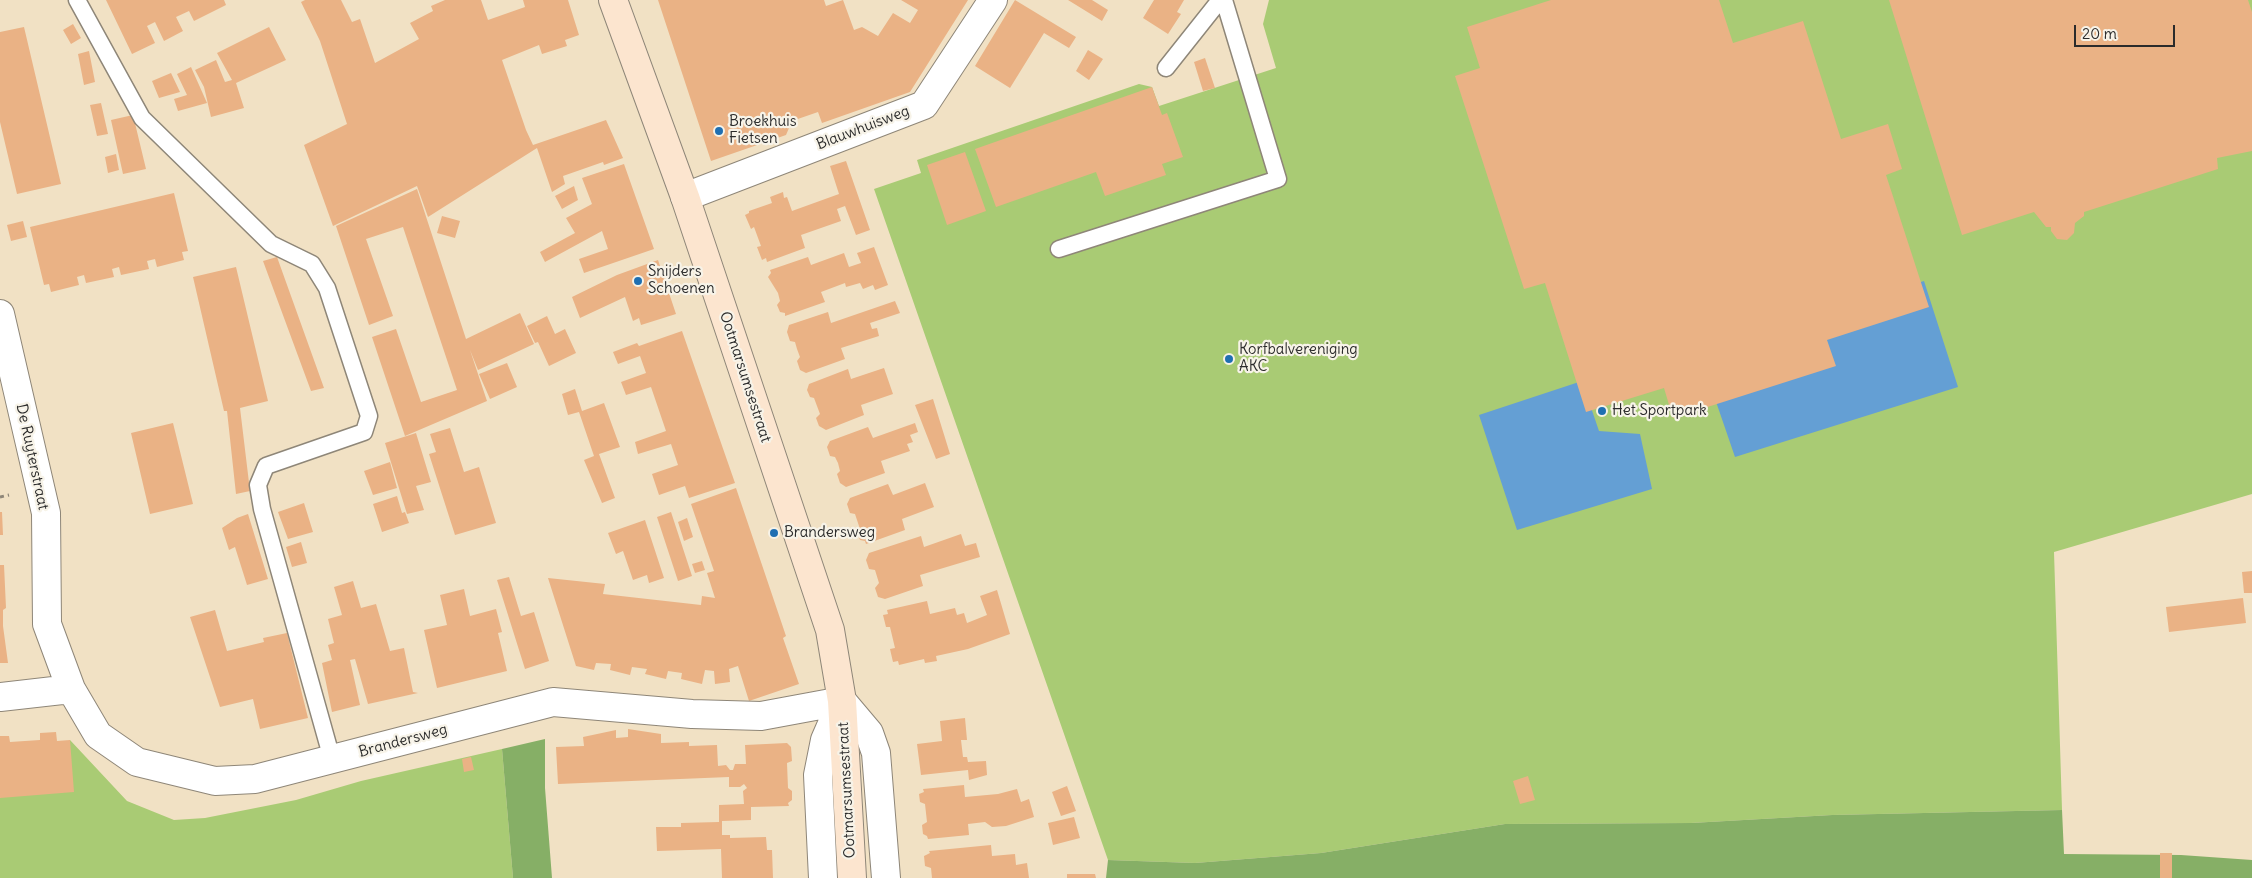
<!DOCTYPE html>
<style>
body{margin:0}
#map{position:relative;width:2252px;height:878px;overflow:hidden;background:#f1e1c4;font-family:Delius,sans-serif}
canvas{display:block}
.scale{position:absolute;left:2074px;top:25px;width:101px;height:22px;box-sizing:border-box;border:2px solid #2b2b2b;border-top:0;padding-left:6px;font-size:15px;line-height:18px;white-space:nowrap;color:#2b2b2b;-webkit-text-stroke:4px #f7f3e8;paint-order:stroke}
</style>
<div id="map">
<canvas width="2252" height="878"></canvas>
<div class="scale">20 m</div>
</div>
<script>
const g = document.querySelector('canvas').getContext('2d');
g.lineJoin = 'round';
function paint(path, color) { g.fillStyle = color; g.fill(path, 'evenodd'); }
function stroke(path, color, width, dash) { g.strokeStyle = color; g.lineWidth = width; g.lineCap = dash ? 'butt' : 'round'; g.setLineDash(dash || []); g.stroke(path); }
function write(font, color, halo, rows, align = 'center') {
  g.font = font + ' Delius,sans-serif'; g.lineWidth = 4.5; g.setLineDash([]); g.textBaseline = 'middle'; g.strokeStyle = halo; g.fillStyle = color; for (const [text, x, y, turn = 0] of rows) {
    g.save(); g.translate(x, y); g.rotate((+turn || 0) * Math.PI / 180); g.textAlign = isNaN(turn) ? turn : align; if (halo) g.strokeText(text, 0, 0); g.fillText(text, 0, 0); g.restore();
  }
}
paint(new Path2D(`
 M1269,0H2252V494L2054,552L2062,810L1832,815L1691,823L1505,824L1321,853L1195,863L1108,860L874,189L921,173L917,160L1139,84L1152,87L1159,106L1276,68L1263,24Z
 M70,740L127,801L174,820L205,818L296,800L361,781L502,749L513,878H0V798Z`), '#a9cb74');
paint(new Path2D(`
 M545,739V788L552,878H513L502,749Z
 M2062,810L2064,854L2181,855L2252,860V878H1106L1108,860L1195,863L1321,853L1505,824L1691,823L1832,815Z`), '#86af66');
paint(new Path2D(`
 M1924,281L1958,387L1735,457L1700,355Z
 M1582,381L1599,431L1640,434L1652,489L1517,530L1479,415Z`), '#649fd4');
paint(new Path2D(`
 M106,0H224L226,5L194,21L189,11L176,17L183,31L164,41L155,22L147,26L155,43L132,54Z
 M305,0H341L352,22L360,19L375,63L419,39L410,23L433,11L431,6L445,0H481L488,20L525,7L523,0H568L579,35L565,40L567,46L542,54L539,45L502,60L526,130L533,145L606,120L623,158L604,165L603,162L563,176L565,184L552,192L537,148L428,217L417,186L333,226L304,145L347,124L320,41L301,2Z
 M658,0H824L826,6L843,0L854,30L862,27L878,36L893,13L910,23L918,10L901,0H968L910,92L822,123L818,112L792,121L786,135L711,161Z
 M1015,0L1076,37L1069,48L1044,33L1010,88L975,66Z
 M1068,0H1092L1108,10L1102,21Z
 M1154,0H1184L1177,12L1181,14L1168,34L1143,18Z
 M1551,0H1719L1733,43L1803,21L1841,139L1888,124L1902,169L1886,175L1929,307L1827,340L1836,366L1673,418L1664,388L1586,412L1545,283L1524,289L1455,76L1480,68L1467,27Z
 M1889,0H2248L2252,12V151L2217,158L2218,169L2084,212V216L2075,223L2074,233L2067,240L2057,239L2051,231V227H2046L2034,212L1962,235Z
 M73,24L81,38L71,44L63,30Z
 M24,27L61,184L17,194L0,122V32Z
 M269,27L286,60L236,83L244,108L211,117L204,87L195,70L216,60L225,82L232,80L217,53Z
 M1088,50L1103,59L1089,80L1076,71Z
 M89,51L95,82L84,85L78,54Z
 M1205,58L1215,88L1203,91L1194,62Z
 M191,67L207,103L178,111L174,99L187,95L177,74Z
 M171,73L180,92L159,98L152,81Z
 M1152,87L1162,115L1167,113L1183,157L1162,164L1166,175L1105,196L1096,172L996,207L975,149Z
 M101,103L108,134L97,136L90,105Z
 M133,115L146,169L123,174L111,120Z
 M965,152L986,211L947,225L927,165Z
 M116,154L119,170L108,173L105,157Z
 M846,161L870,230L856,235L845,206L837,209L841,221L801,235L805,248L767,262L766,258L762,260L757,247L761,246L754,227L751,229L745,215L749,213V211L772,203L770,197L783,192L784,198L787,197L792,211L839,194L830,166Z
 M624,164L654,249L584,273L579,259L608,249L602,231L545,262L540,252L575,233L566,218L592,204L582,178Z
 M574,186L578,200L562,209L555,196Z
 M417,189L466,339L520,313L534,344L478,370L470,350L487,401L405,436L372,337L396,329L421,402L457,390L430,309L403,227L366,239L393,316L369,325L336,226Z
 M174,193L188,251L182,252L184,260L157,267L155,259L147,261L149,269L121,275L119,267L112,269L114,277L86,283L84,275L77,277L79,285L51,292L49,284L44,285L30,227Z
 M442,216L460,221L455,238L437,233Z
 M23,221L27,237L11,241L7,225Z
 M874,247L888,285L875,290L873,285L863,289L860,283L846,287L845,283L821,292L825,302L785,316V313L780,312L777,305L780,301L778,293L768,277L771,273L770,270L808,257L811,265L844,253L849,267L861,263L857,253Z
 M277,257L324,388L311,391L263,261Z
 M658,260L676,314L641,325L639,318L633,321L625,297L580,318L572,297L617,275Z
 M236,267L268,401L240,408L250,491L236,494L227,411H224L193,277Z
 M895,301L900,313L870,323L872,329L877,328L879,336L841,348L845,359L806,373L800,370L797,361L800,357L797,349L795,342L790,341L787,332L789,325L828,312L831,323Z
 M547,316L555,334L565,329L576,353L549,366L538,342L535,343L527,326Z
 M682,331L735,483L689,498L685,486L659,495L652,474L678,465L671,444L638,454L635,442L666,431L651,387L626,395L621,382L646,373L640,356L618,364L613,352L637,343L639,346Z
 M507,363L517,387L490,399L479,374Z
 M884,368L893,394L861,405L864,415L826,430L819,426L816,418L820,414L814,398L810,397L807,390L809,384L848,369L851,379Z
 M575,389L582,411L604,403L620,447L599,454L615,498L602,503L584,460L594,456L579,412L568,415L562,394Z
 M933,399L950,454L936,459L915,405Z
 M173,423L193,504L150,514L131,433Z
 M915,423L918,432L910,435L913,442L907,444L910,451L881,461L885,473L846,487L840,483L837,474L840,471L838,463L835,457L830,456L827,447L830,441L868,427L873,438Z
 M450,428L464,472L479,467L496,523L455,535L429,454L436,452L430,434Z
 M416,433L431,482L416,486L424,510L407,514L385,443Z
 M390,462L397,488L373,495L364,471Z
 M925,483L934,507L902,519L905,530L866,544L865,541L860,540L857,533L860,529L855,514L850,513L847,504L850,498L888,484L893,495Z
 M736,488L786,636L783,638L799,684L749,701L738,666L729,669L730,682L715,684L714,671L705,670L702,684L681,679L682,673L668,671L666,679L645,674L647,669L632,667L630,675L610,670L611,664L596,663L594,670L576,666L548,578L605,584L603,594L701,605L702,596L715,598L707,573L714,571L691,504Z
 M397,496L402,513L405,512L409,523L382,532L373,504Z
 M304,503L313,532L288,539L278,512Z
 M0,512H2L3,535H0Z
 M671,512L692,576L678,581L657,517Z
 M248,514L268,579L247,585L235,547L229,550L222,528L237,518Z
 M687,518L693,537L684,541L678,522Z
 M645,520L664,578L649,583L647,575L633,580L623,551L616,554L608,533Z
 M961,534L965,546L976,543L980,557L920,575L923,586L885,599L878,597L875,588L879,583L875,570L869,569L866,560L869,553L921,536L924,547Z
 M301,542L307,563L292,567L286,547Z
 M702,561L705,570L695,573L692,564Z
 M0,565H4L6,608L3,610V626L8,663H0Z
 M2252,571V593H2244L2242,572Z
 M509,577L521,616L534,612L549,661L525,669L497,580Z
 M353,581L361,608L376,604L390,651L404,648L413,692L418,693L368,704L355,659L350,660L360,705L332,712L322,663L332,660L328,645L334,643L328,619L342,615L334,587Z
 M464,589L470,616L496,609L502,632L498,633L507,671L437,688L424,630L447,625L440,595Z
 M997,590L1010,634L968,649L936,656L937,661L925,663L924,659L899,665L898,661L893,662L890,649L895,648L890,627H886L883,615L888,614L887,610L927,601L930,614L955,608L957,615L964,613L967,623L987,615L980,596Z
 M2243,598L2246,623L2169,632L2166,607Z
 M215,610L227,651L264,642L263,638L287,633L308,718L260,729L253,699L220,707L190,617Z
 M965,718L967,740H961L963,757H967L968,762L986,761L987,775L969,780L968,770L921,775L917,744L942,741L940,721Z
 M628,729L661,734V743L689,742V746L717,745L718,766L726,765L730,770H733L735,764H746L745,745L787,743L791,747L792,761L787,763L788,788L792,791V800L788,803L789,806L751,807V820L722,821V835H730V838L766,837L767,850H772L773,878H722L721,849L657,851L656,827H681V823L719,822V805L744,804L743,791L747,788L744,784L740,787H729V777L558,784L556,747L584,746L583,737L616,730V738L628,737Z
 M56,732L57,741L70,740L74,792L0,798V736H9L10,742L40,740V733Z
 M471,757L474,770L464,772L462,759Z
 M1528,776L1535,800L1520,804L1513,781Z
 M964,785L965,797L998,794L1017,789L1021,802L1029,799L1034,817L1006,826L992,827L985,822L968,824L969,835L928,839L927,836L923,834L922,825L927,822L925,804L920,802L919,794L924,792L923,789Z
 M1067,786L1076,811L1061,816L1052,792Z
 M1074,817L1080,838L1053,845L1048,823Z
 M991,845L992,856L1015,854L1016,865L1027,863L1029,878H932L931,868L925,866L924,856L930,853L929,851Z
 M2160,853H2172V878H2160Z
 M1067,874H1095L1096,878H1067Z`), '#eab285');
const lane = new Path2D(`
 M77,0L142,118L271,244L312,264L327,288L369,416L364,432L266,466L258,485L262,509L332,759
 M1166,68L1220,0
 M1059,249L1278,179L1224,0`);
const street = new Path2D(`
 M685,197L924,105L993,0
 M0,314L46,513L47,624L71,689L98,735L137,762L215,781L255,779L553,702L692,714L761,716L842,701
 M0,697L71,689
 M842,701L869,733L876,753L886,878
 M823,878L818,775L825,740L842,701`);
const secondary = new Path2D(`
 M613,0L685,197L830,630L842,701L852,878`);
stroke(lane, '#8e8678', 19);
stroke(street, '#8e8678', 30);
stroke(secondary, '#8e8678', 30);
stroke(new Path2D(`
 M0,497L9,495`), '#8e8678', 3, [4, 4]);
stroke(lane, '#fff', 16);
stroke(street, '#fff', 28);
stroke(secondary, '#fce5cf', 28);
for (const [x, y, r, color] of [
 [719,131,5,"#1f6fb2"],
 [638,281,5,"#1f6fb2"],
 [1229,359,5,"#1f6fb2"],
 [1602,411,5,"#1f6fb2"],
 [774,533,5,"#1f6fb2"]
]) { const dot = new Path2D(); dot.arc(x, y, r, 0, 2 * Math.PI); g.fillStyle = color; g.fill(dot); stroke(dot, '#f7f3e8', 2); }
write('15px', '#2b2b2b', '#f7f3e8', [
 ["Broekhuis",729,122],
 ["Fietsen",729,139],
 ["Snijders",648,272],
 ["Schoenen",648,289],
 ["Korfbalvereniging",1239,350],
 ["AKC",1239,367],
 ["Het Sportpark",1612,411],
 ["Brandersweg",784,533]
], 'left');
write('15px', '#2b2b2b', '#f7f3e8', [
 ["Blauwhuisweg",863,128,-21],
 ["Ootmarsumsestraat",745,377,72],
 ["De Ruyterstraat",32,457,78],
 ["Brandersweg",403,741,-15],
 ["Ootmarsumsestraat",847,790,-93]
]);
</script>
